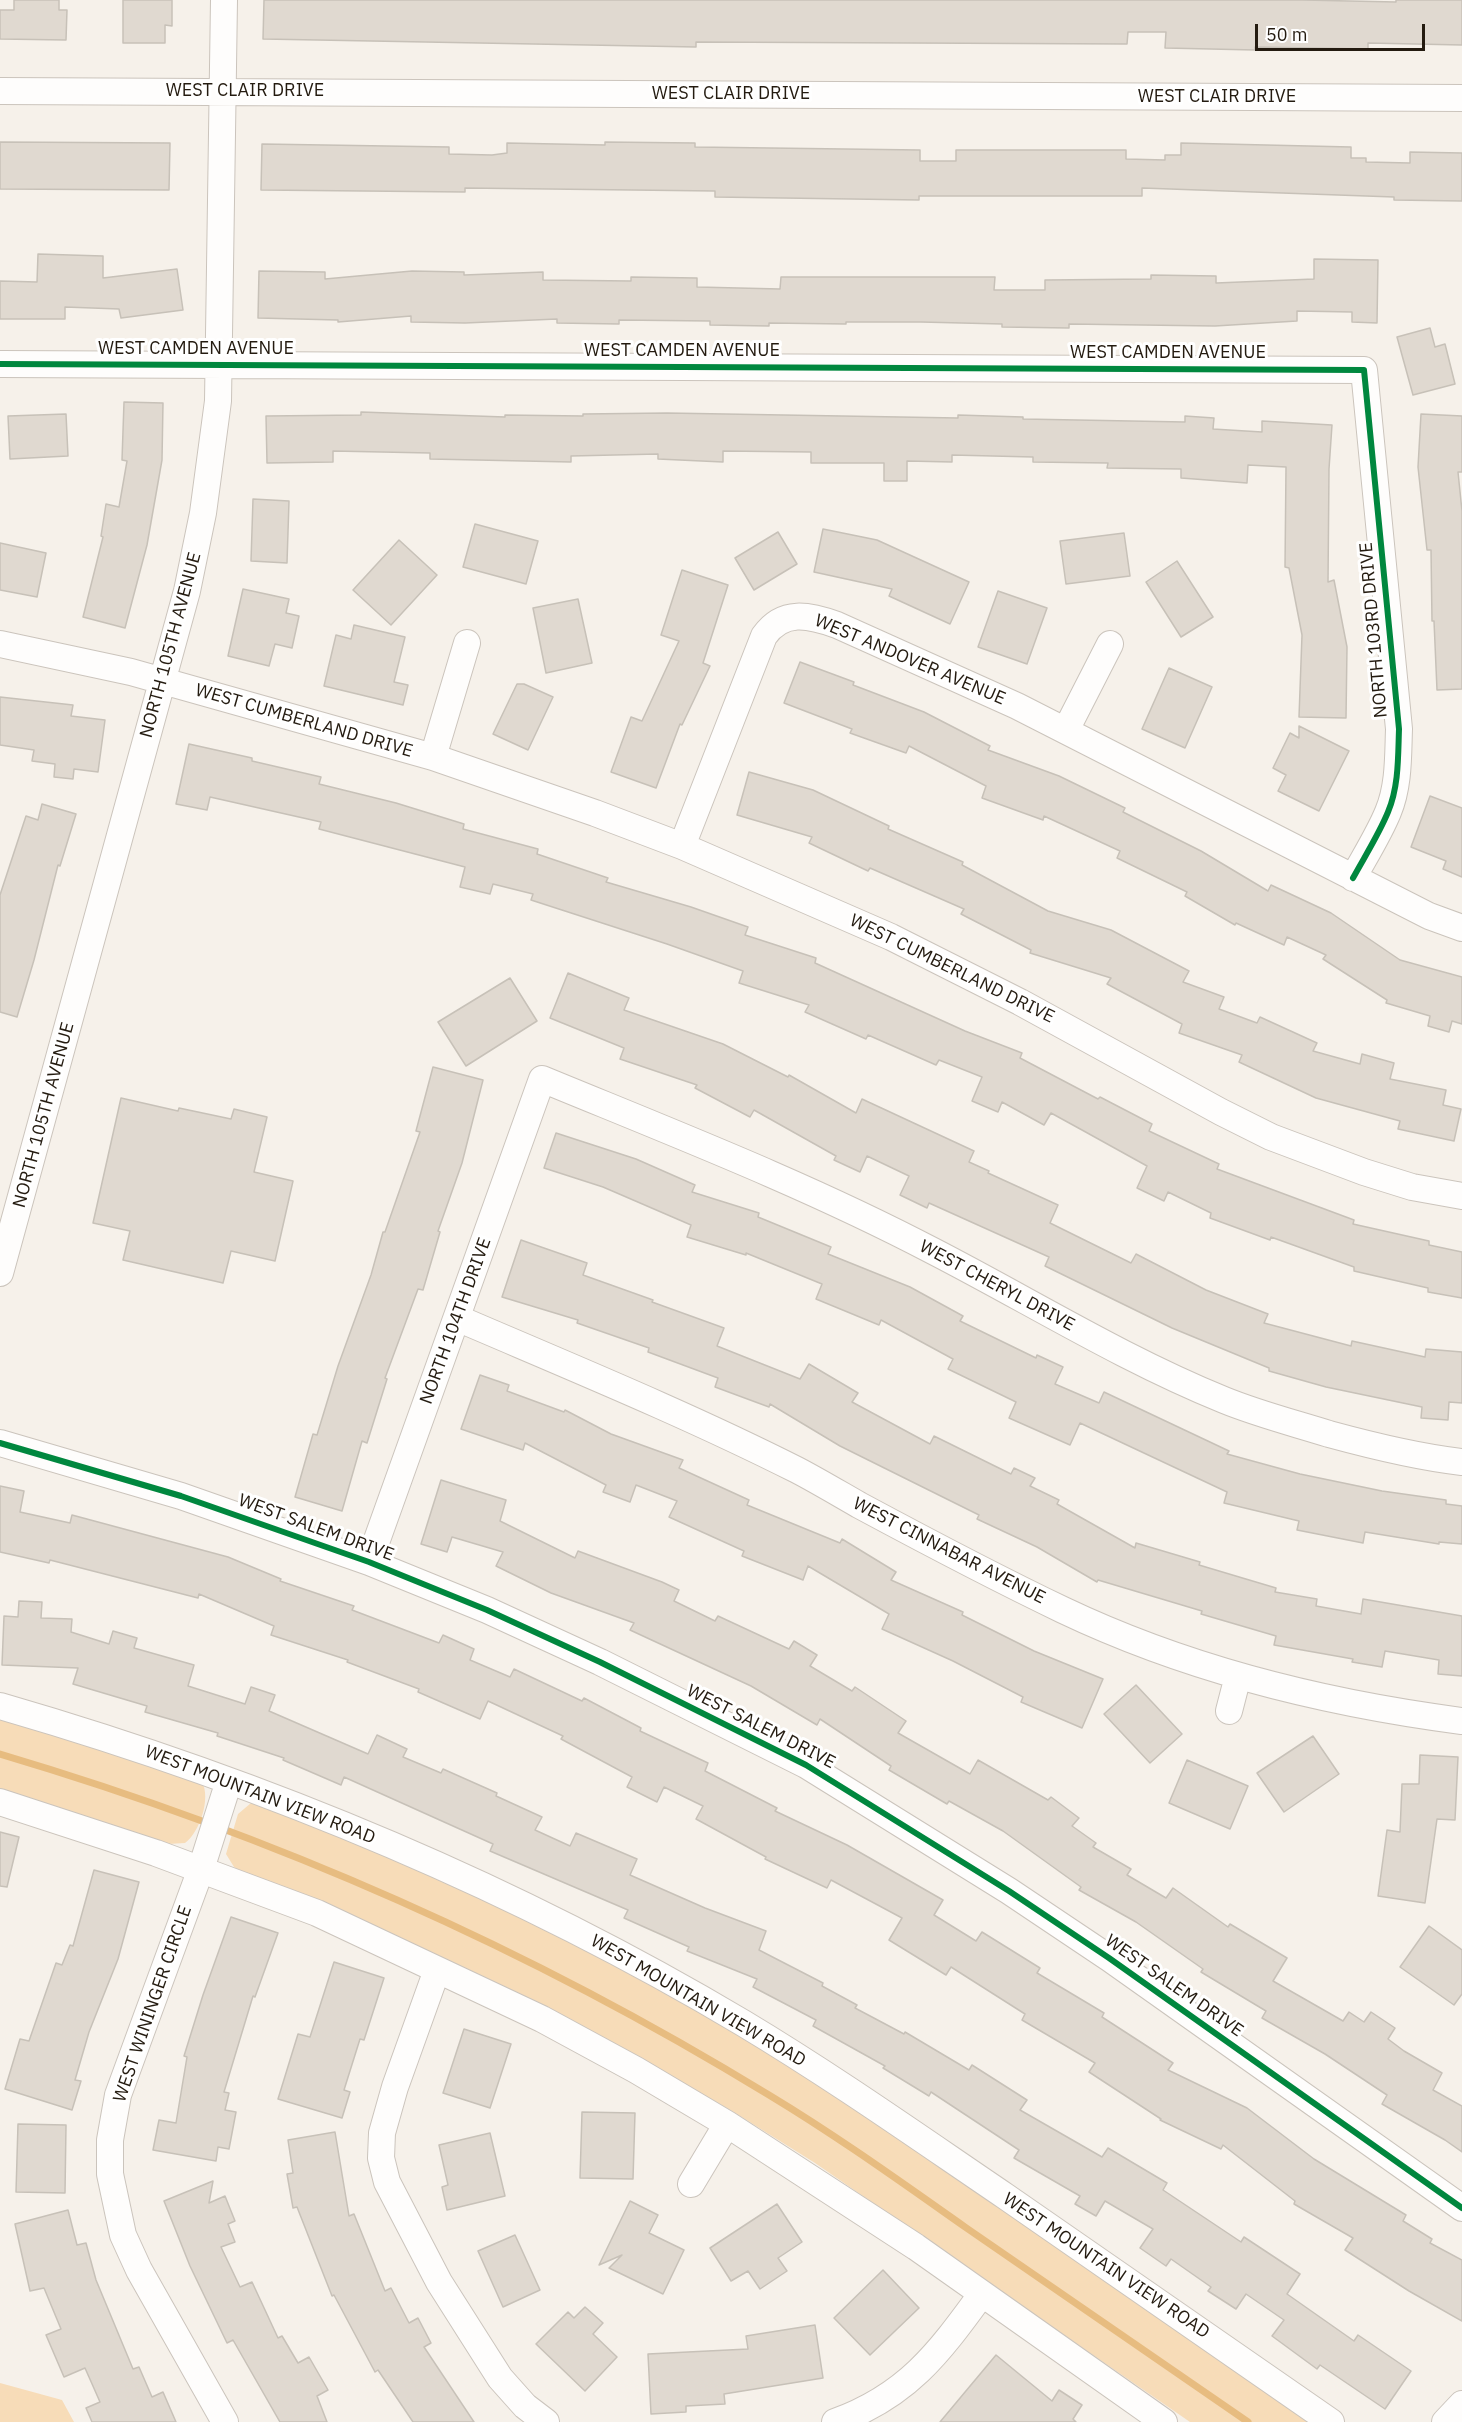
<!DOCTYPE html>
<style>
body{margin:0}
#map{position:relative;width:1462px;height:2422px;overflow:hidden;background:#f6f1ea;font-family:"IBM Plex Sans",sans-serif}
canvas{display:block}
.scale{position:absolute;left:1255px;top:24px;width:170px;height:27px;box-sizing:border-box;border:3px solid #241b10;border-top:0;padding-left:8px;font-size:18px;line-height:21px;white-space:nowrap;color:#241b10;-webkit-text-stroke:4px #fff;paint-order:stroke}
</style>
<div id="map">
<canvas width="1462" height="2422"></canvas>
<div class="scale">50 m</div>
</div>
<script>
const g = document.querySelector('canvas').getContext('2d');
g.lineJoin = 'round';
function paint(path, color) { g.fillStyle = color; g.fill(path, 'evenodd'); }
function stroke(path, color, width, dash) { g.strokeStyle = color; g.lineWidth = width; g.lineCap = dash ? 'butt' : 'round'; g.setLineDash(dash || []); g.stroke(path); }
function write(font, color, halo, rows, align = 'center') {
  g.font = font + ' "IBM Plex Sans",sans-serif'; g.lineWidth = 6; g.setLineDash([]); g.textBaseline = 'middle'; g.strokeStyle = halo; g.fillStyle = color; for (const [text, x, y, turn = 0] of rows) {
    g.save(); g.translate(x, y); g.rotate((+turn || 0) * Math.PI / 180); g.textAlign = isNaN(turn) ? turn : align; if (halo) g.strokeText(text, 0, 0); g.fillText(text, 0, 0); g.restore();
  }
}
paint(new Path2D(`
 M0,1716L202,1782C211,1798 200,1832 185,1843L168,1844L76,1813L0,1790Z
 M251,1803H263L548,1928L782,2057L1314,2422H1190L815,2163L732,2111L611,2042L465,1969L383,1930L242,1872L234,1867L226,1854L238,1814Z
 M0,2383L62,2400L74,2422H0Z`), '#f7dcb8');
stroke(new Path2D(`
 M0,1754C270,1834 529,1948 769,2095C837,2136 901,2182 965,2227C1059,2292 1153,2357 1248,2422`), '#e7bc80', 7);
const building = new Path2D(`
 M14,0H59V10H67L66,40L0,39V10H14Z
 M123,0H172V26L165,25V43H123Z
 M264,0H1303L1396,2V0H1462V45L1368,43V49L1255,47V50L1165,48L1166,32H1128L1127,44L696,42V47L263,39Z
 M0,142L170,143L169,190L0,189Z
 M605,142L695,143V147L920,150V161H956V150H1126V159L1165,160V155H1181V143L1351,147V158H1366V162L1410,163V152L1462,153V201L1394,200V197L1142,188V196H919V200L715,197V191L465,188V192L261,190L262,144L449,147V154L492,155L507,153V143L605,145Z
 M38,254L103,256V278L177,269L183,310L121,318L119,309L65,307V319H0V281L37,282Z
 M1314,259L1378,260L1377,323L1352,322V312L1297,311V321L1215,326L1069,324V328L1002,327V324L921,322H846V324L769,323V326L710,325V321L619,320V324L557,323V319L465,323L411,322V316L338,322V320L258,318L259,271L325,272V279L412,271L464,272V275L543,272V280L631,281V277L697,278V287L780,289L781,277H995L994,290H1045V280L1151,279V275L1216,276V283L1314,279Z
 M1430,328L1435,347L1445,344L1455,384L1413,395L1397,337Z
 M124,402L163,403L162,460L147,545L125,628L83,617L103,537L101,536L106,504L119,507L127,461L122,460Z
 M361,412L505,417V415L583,416V414L667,413L958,418V415L1023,417V419L1185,422V416L1214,418L1213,429L1262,432V421L1332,425L1329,469L1328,582L1334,580L1347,647L1346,718L1299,717L1302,635L1289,568L1285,567L1286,467L1248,465L1247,483L1181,478V469L1107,468L1108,463L1033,462V457L952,455V462L907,461V481H884V463H811V452L723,451V462L658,459V454L571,456V462L430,459V453L333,451V462L267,463L266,416L361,415Z
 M66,414L68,456L10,459L8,416Z
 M1421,414L1462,416V472H1458L1462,511V689L1437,690L1434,621H1432L1431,550H1427L1418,467Z
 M253,499L289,501L287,563L251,561Z
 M475,524L538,541L526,584L463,567Z
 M823,529L877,540L969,582L950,624L889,596L892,589L814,572Z
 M778,532L797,564L754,590L735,558Z
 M1124,533L1130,576L1066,584L1060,541Z
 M399,540L437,575L391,625L353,590Z
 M0,543L46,553L37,597L0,590Z
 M1177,561L1213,617L1181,637L1146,582Z
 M682,570L728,585L703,663L710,666L682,725L680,724L656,788L611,772L631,717L642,721L679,641L661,635Z
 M243,589L289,599L286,613L299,616L292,648L275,644L269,666L228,656Z
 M998,591L1047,608L1027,664L978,647Z
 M578,599L592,663L546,673L533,608Z
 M354,625L405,637L394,682L408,685L403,705L324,686L336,635L351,639Z
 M800,662L854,682L853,685L924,712L990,746L988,750L1059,776L1125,808L1123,812L1201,851L1268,891L1271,885L1331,913L1400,960L1462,977V1024L1452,1021L1449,1032L1428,1026L1430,1016L1386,1003L1387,1000L1323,959L1326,955L1287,937L1284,945L1236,923L1235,925L1185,896L1187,892L1117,858L1120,851L1044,816L1043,820L982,798L986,786L909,746L906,753L850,733L852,729L784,703Z
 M1169,668L1212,687L1185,748L1142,729Z
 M517,684H524L553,697L528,750L493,734Z
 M0,697L73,705L71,716L105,720L98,772L74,769L73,779L54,777L55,764L32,761L34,750L0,745Z
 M1299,726L1349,751L1319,811L1278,791L1286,775L1273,768L1290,733L1299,738Z
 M189,744L252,758V761L321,777L319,784L396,803L464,824L463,829L538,849L537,854L608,878L606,882L691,907L748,927L745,935L816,958L815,963L965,1031L1022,1053L1020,1058L1098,1099L1100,1097L1152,1124L1149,1131L1219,1164L1217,1169L1354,1220L1353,1224L1429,1241V1245L1462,1252V1298L1428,1292V1288L1354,1271V1267L1271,1237L1270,1240L1210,1218L1211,1213L1168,1192L1164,1201L1137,1188L1147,1166L1082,1130L1051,1113L1044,1125L1002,1102L998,1112L972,1101L982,1077L939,1060L936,1065L868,1035L866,1039L805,1012L809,1005L739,983L743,971L667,944L531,900L533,894L493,884L490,894L460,887L465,867L319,829L321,822L210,797L207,810L176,804Z
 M749,772L813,790L889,826L888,829L963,862L962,865L1048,911L1111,930L1189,971L1183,982L1224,997L1219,1009L1257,1023L1260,1017L1317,1043L1313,1051L1360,1064L1362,1054L1394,1063L1390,1079L1446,1090L1443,1105L1461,1109L1454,1141L1398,1129L1400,1121L1316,1098L1239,1062L1242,1055L1179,1033L1182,1024L1107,984L1111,978L1030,953L1031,950L961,914L964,909L870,868L868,871L809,843L812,837L737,815Z
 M1430,796L1462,808V877L1443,869L1446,861L1411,847Z
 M42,804L76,814L60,866L58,865L34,960L17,1017L0,1012V895L26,816L38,820Z
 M568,973L629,998L624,1010L723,1044L788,1077L789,1075L856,1113L862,1099L974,1151L969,1162L989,1171L988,1173L1058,1205L1050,1223L1131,1263L1136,1254L1206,1290L1268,1314L1264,1323L1351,1346L1352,1341L1425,1357L1426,1349L1462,1352V1403L1449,1402L1448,1420L1421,1418L1422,1407L1326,1387L1269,1371V1368L1172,1328L1045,1266L1049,1257L929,1203L927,1208L900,1195L909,1176L867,1156L860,1172L834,1160L836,1156L754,1110L750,1117L695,1088L697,1085L620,1059L624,1048L550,1018Z
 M510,978L537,1021L466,1066L438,1022Z
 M433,1067L483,1080L462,1163L438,1231L440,1232L423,1290L418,1289L385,1378L387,1379L367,1443L362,1441L342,1511L295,1497L313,1434L317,1435L338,1366L371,1275L383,1232H385L420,1132L416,1131Z
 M121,1098L178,1111L179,1108L231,1119L234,1109L267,1117L254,1172L293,1181L275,1261L231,1251L223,1283L123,1260L130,1231L93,1223Z
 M556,1133L636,1159L695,1185L692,1192L759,1213L758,1217L831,1247L828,1254L910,1287L963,1316L960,1321L1036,1358L1037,1355L1063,1367L1055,1384L1099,1403L1104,1392L1229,1451L1227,1454L1300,1474L1382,1491L1446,1500V1504L1462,1506V1544L1439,1542V1544L1365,1532L1363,1543L1297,1530L1299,1521L1224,1503L1227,1492L1080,1423L1070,1445L1009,1418L1016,1402L948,1369L953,1359L881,1320L879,1325L816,1299L822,1284L746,1253V1255L687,1237L691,1225L603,1187L544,1168Z
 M521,1240L587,1263L583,1275L653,1300L652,1302L724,1328L717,1346L800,1379L809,1364L858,1393L852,1402L930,1444L934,1436L1011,1474L1014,1468L1035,1478L1030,1486L1059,1500L1057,1504L1135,1548L1136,1543L1200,1562L1199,1565L1276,1588L1275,1592L1317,1599L1316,1606L1361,1614L1363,1599L1462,1616V1676L1438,1674L1439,1660L1385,1651L1382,1667L1352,1662L1353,1659L1274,1645L1276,1636L1201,1614L1202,1611L1098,1580L1097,1582L1037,1547L977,1519L979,1515L840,1446L770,1404L769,1407L715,1387L718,1378L648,1352L649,1348L577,1323L578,1320L502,1297Z
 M480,1375L509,1385L507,1391L564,1412L565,1410L611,1434L683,1460L679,1468L749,1500L747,1505L840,1543L842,1539L896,1572L891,1580L963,1612L962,1615L1034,1651L1103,1679L1082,1728L1021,1702L1023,1697L953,1661L882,1629L889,1614L808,1566L803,1580L742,1556L744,1551L669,1517L677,1501L636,1485L630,1502L603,1492L606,1485L525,1443L523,1450L461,1429Z
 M441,1480L506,1500L500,1521L575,1558L578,1551L662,1582L679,1590L674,1601L715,1621L718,1616L789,1649L794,1641L817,1655L810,1666L852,1691L855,1687L906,1721L898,1733L970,1774L978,1760L1048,1800L1051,1797L1079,1818L1072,1826L1096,1843L1093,1847L1131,1869L1127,1875L1166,1898L1173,1888L1228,1927L1230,1924L1287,1958L1273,1981L1343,2021L1349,2012L1364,2022L1371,2012L1395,2028L1388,2039L1404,2051L1442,2073L1433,2090L1462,2106V2152L1445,2140L1382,2104L1387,2095L1325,2054L1262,2018L1266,2011L1201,1972L1203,1969L1136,1922L1079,1890L1081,1887L1003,1831L949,1801L947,1804L889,1770L891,1766L820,1719L817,1725L751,1686L630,1630L634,1623L551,1593L496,1566L503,1552L452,1537L447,1552L421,1544Z
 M0,1486L24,1491L20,1512L70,1523L72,1515L228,1557L281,1579L280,1581L354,1606L352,1610L439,1643L443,1635L474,1649L470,1660L510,1677L514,1669L582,1701L584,1698L641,1728L640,1731L708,1763L705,1771L777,1808L775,1811L847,1845L943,1900L934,1915L976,1941L982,1932L1040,1968L1037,1973L1104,2013L1102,2017L1173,2063L1168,2070L1247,2108L1314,2159L1406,2215L1403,2221L1432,2239L1430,2243L1462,2260V2321L1409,2291L1345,2250L1353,2238L1294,2204L1295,2201L1223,2145L1221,2149L1160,2120L1161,2119L1089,2072L1095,2063L1022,2020L1025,2014L951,1967L946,1975L889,1940L902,1918L831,1880L827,1888L765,1859L766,1857L696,1819L703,1806L664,1787L657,1802L627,1787L632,1777L561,1739L563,1736L488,1701L480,1719L418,1692L419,1689L347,1662L348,1660L271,1635L274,1626L199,1594L198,1598L50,1560L49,1563L0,1552Z
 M19,1601L42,1602L41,1618L72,1619L71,1632L109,1644L113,1631L137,1638L134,1648L194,1665L188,1686L245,1704L251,1687L275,1695L269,1711L368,1754L377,1735L407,1749L403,1757L441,1773L443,1769L497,1793L496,1796L542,1817L535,1830L570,1846L576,1833L637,1859L630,1875L705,1908L766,1931L759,1950L823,1983L822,1986L857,2005L855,2008L904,2034L905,2032L969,2070L972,2065L1027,2100L1020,2110L1102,2157L1108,2148L1167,2183L1163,2190L1241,2242L1244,2237L1300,2274L1287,2294L1354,2341L1358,2335L1411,2371L1385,2409L1320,2365L1317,2369L1272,2336L1284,2320L1246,2294L1236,2309L1208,2291L1211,2287L1171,2259L1166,2266L1140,2248L1153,2229L1105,2201L1096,2216L1075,2204L1080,2196L1014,2158L1019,2150L931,2092L929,2096L883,2068L885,2066L813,2026L816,2020L753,1987L757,1979L687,1951L689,1947L624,1918L628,1910L490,1851L493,1844L344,1777L341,1785L283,1760L284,1758L217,1736L218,1733L145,1712L147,1706L73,1684L78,1668L2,1665L4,1616L18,1617Z
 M1136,1685L1182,1734L1150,1763L1104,1714Z
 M1313,1736L1339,1774L1284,1812L1257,1773Z
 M1420,1755L1458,1757L1455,1820L1437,1819L1425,1903L1378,1896L1387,1830L1400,1832L1402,1784H1419Z
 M1187,1760L1248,1786L1230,1829L1169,1803Z
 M0,1832L19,1837L7,1887L0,1886Z
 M94,1870L139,1882L118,1959L89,2032L75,2080L81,2081L72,2110L5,2089L20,2039L29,2041L56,1963L62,1965L70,1945L73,1946Z
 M231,1917L278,1933L255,1997L253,1996L224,2092L229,2093L225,2110L236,2112L229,2149L218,2147L216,2161L153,2150L159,2120L176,2123L187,2057L184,2056L203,1995Z
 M1429,1926L1462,1950V1994L1454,2005L1400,1967Z
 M334,1962L384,1978L364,2040L360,2039L344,2090L350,2092L342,2118L278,2099L298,2034L310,2037Z
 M464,2029L511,2044L490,2108L443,2093Z
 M582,2112L635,2113L633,2179L580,2178Z
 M18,2124L66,2125L65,2193L16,2192Z
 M335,2132L349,2216L354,2214L385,2291L391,2288L409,2323L418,2318L431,2343L424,2347L474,2422H413L378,2370L375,2372L334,2295L332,2296L297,2207L293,2208L287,2174L293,2173L288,2140Z
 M490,2133L505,2196L447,2210L442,2187L448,2185L439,2145Z
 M213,2181L209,2203L225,2196L235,2221L228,2224L235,2242L221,2247L240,2287L252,2282L278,2338L282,2336L298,2363L309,2357L328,2390L317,2396L327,2422H280L233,2340L227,2343L190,2266L164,2201Z
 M630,2201L658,2215L649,2233L684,2250L663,2294L609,2268L622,2255L599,2265Z
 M777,2204L802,2242L778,2258L787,2271L760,2289L748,2271L731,2281L710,2248Z
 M68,2210L77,2245L86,2243L96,2280L133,2369L139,2367L152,2397L163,2392L176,2422H92L86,2408L100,2402L85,2368L64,2377L46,2335L61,2329L44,2288L30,2291L15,2224Z
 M515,2235L540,2290L503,2307L478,2251Z
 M883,2270L919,2308L870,2355L834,2318Z
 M585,2307L603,2323L593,2334L617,2357L585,2391L536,2344L568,2312L574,2318Z
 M815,2325L823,2378L724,2394L725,2404L686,2406V2412L651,2414L648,2354L748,2349L746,2336Z
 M996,2355L1052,2401L1059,2390L1082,2405L1073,2419L1076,2422H940Z`);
paint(building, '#e0d9d0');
stroke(building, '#c7c1b8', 1.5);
const minor = new Path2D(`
 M0,91L1462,98
 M0,364L1364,370L1399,729C1398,756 1399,786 1388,812C1379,834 1365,856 1353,878
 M0,644L131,672L433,757L595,813L682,846L891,937L1020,1002L1221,1112L1271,1137L1364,1172L1412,1187L1462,1196
 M1066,730L1110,644
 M433,757L467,643
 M682,846L764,636C783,609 809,615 837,625L1017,706L1429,916L1462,928
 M0,1273L187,591L203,513L218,401L224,0
 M457,1318C571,1367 686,1414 797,1470C818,1481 838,1493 859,1505C926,1541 994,1577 1063,1610C1189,1670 1324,1703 1462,1721
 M0,1443L181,1496L369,1562L487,1610L600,1662L806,1765L1009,1891L1109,1958L1462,2208
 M369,1562L542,1079C673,1133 807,1185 933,1251C1030,1301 1123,1359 1224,1400C1258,1414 1294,1423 1329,1434C1373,1446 1417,1457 1462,1462
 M0,1706C259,1781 511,1885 743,2023C833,2077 918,2137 1005,2196C1114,2271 1223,2346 1331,2422
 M1229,1711L1238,1676
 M0,1802L156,1853L317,1913L542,2019L636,2070L727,2124L916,2247L1164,2422
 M437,1970L395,2087L382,2133L381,2158L387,2182L439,2282L500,2378L525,2406L546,2422
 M691,2184L727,2124
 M225,2422L139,2270L123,2235L110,2174V2140L118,2095L201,1869L229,1781
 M835,2422C907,2396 938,2354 981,2295
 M1445,2422L1462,2404`);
stroke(minor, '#cbc4bc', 28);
stroke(minor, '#fefdfc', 26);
stroke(new Path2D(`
 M0,364L1364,370L1399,729C1398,756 1399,786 1388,812C1379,834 1365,856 1353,878
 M0,1443L181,1496L369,1562L487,1610L600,1662L806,1765L1009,1891L1109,1958L1462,2208`), '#00873e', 6);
write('18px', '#241b10', '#fff', [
 ["WEST CLAIR DRIVE",245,91],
 ["WEST CLAIR DRIVE",731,94],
 ["WEST CLAIR DRIVE",1217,97],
 ["WEST CAMDEN AVENUE",196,349],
 ["WEST CAMDEN AVENUE",682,351],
 ["WEST CAMDEN AVENUE",1168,353],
 ["NORTH 103RD DRIVE",1374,630,-95],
 ["NORTH 105TH AVENUE",171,645,-75],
 ["WEST ANDOVER AVENUE",910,660,23],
 ["WEST CUMBERLAND DRIVE",304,721,16],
 ["WEST CUMBERLAND DRIVE",952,969,26],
 ["NORTH 105TH AVENUE",44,1115,-75],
 ["WEST CHERYL DRIVE",997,1286,28],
 ["NORTH 104TH DRIVE",456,1321,-70],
 ["WEST SALEM DRIVE",316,1528,20],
 ["WEST CINNABAR AVENUE",949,1551,27],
 ["WEST SALEM DRIVE",761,1727,27],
 ["WEST MOUNTAIN VIEW ROAD",260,1795,21],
 ["WEST SALEM DRIVE",1174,1986,35],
 ["WEST MOUNTAIN VIEW ROAD",698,2001,30],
 ["WEST WININGER CIRCLE",153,2004,-71],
 ["WEST MOUNTAIN VIEW ROAD",1106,2266,34]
]);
</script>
